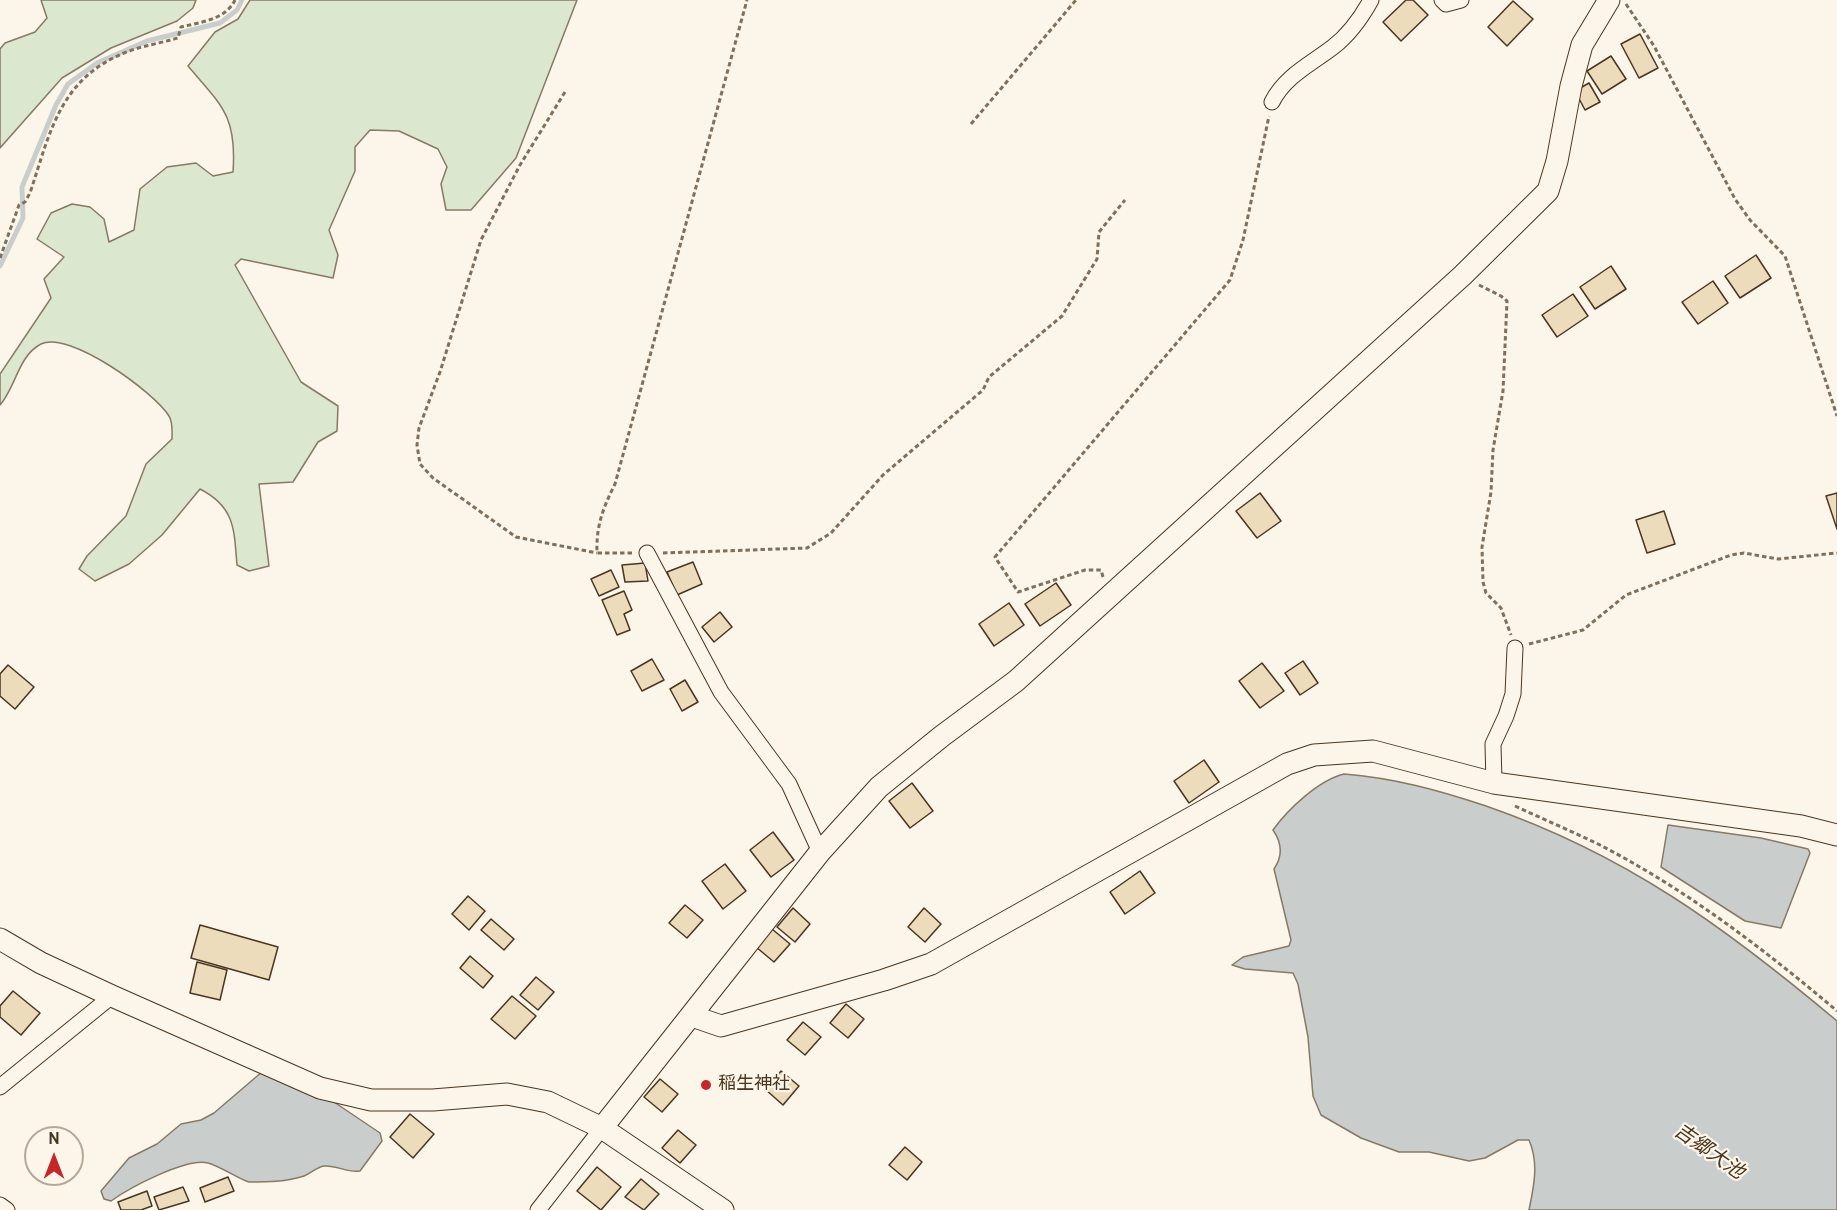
<!DOCTYPE html>
<meta charset="utf-8">
<style>
body{margin:0}
#map{position:relative;width:1837px;height:1210px;overflow:hidden;background:#fbf6e9;font-family:Overpass,sans-serif}
canvas{display:block}
.north{position:absolute;left:24px;top:1126px;width:60px;height:60px;box-sizing:border-box;background:#fbf6e9;border:2px solid #b4a999;border-radius:50%;rotate:0deg;font-size:16px;font-weight:700;line-height:24px;text-align:center;color:#4a3520}
.north::after{content:'';display:block;margin:auto;width:21px;height:27px;background:#c62828;clip-path:polygon(50% 0,100% 100%,50% 72%,0 100%)}
</style>
<div id="map">
<canvas width="1837" height="1210"></canvas>
<div class="north">N</div>
</div>
<script>
const g = document.querySelector('canvas').getContext('2d');
g.lineJoin = 'round';
function paint(path, color) { g.fillStyle = color; g.fill(path, 'evenodd'); }
function stroke(path, color, width, dash) { g.strokeStyle = color; g.lineWidth = width; g.lineCap = dash ? 'butt' : 'round'; g.setLineDash(dash || []); g.stroke(path); }
function write(font, color, halo, rows, align = 'center') {
  g.font = font + ' Overpass,"Noto Sans JP",sans-serif'; g.lineWidth = 4.5; g.setLineDash([]); g.textBaseline = 'middle'; g.strokeStyle = halo; g.fillStyle = color; for (const [text, x, y, turn = 0] of rows) {
    g.save(); g.translate(x, y); g.rotate((+turn || 0) * Math.PI / 180); g.textAlign = isNaN(turn) ? turn : align; if (halo) g.strokeText(text, 0, 0); g.fillText(text, 0, 0); g.restore();
  }
}
const green = new Path2D(`
 M41,0H196L193,8L177,21L111,48L62,78L0,148V49L5,43L35,32L47,18Z
 M250,0H577L516,158L471,210H446L441,184L447,167L438,149L399,131L370,130L355,147V171L329,230L338,255L333,278L241,259L235,265L301,382L338,406L337,431L318,442L293,482L259,484L269,566L249,571L237,565C234,529 235,507 200,489L162,535L129,564L95,581L79,569L87,556L126,516L146,464L172,439C172,432 173,422 169,416C154,392 69,330 41,344C18,356 16,387 0,405V374L51,298L44,279L64,257L37,239L51,213L72,204L90,207L104,219L109,242L134,230L140,189L167,167L196,163L213,176L233,172C237,116 222,106 188,66L215,32L238,19Z`);
paint(green, '#dce7d0');
stroke(green, '#887966', 1.5);
const water = new Path2D(`
 M1344,774C1394,778 1438,790 1486,806C1625,854 1725,927 1837,1021V1210H1529C1534,1186 1539,1163 1529,1140H1518L1485,1158L1469,1161L1429,1152H1399L1361,1138L1321,1115L1313,1096L1308,1037L1298,984L1293,973L1245,969L1232,965L1243,957L1289,946L1291,940L1274,869C1283,856 1282,843 1273,830C1288,809 1319,780 1344,774Z
 M1668,825L1761,838L1808,849L1810,853L1781,928L1745,921L1661,867Z
 M263,1071L334,1102L380,1133L382,1141L360,1171C347,1173 337,1165 324,1166C317,1167 311,1173 304,1176C286,1182 267,1182 249,1182C242,1181 220,1166 208,1163C187,1157 129,1188 111,1201L104,1199L101,1191L129,1158L157,1144L181,1124L201,1120L214,1113Z`);
paint(water, '#c9cecd');
stroke(water, '#887966', 1.5);
stroke(new Path2D(`
 M0,266L23,218L22,187L56,105L68,84L97,63L147,41L220,23L237,10L242,0`), '#c9cecd', 5);
const building = new Path2D(`
 M1406,0H1413L1428,15L1401,41L1383,22Z
 M1513,1L1533,19L1507,46L1488,27Z
 M1640,34L1658,68L1639,78L1621,44Z
 M1611,56L1626,79L1602,94L1587,71Z
 M1589,83L1600,102L1585,110L1575,91Z
 M1756,255L1771,278L1740,298L1725,276Z
 M1611,266L1626,289L1595,309L1580,287Z
 M1713,281L1728,303L1698,324L1682,302Z
 M1573,294L1588,316L1557,337L1542,315Z
 M1260,493L1281,521L1257,538L1236,511Z
 M1837,493V529L1826,496Z
 M1664,511L1675,544L1647,553L1636,520Z
 M693,562L702,584L677,595L667,572Z
 M645,563L648,581L625,582L622,565Z
 M611,570L619,587L599,596L591,579Z
 M1056,583L1071,605L1040,626L1025,604Z
 M624,591L632,610L624,614L630,630L617,635L602,600Z
 M1009,603L1024,625L994,646L979,624Z
 M720,612L732,627L714,642L702,627Z
 M652,659L664,680L642,691L631,671Z
 M1303,661L1318,683L1300,695L1285,673Z
 M1262,663L1284,691L1260,708L1239,681Z
 M8,665L34,687L15,709L0,696V674Z
 M685,680L698,702L682,711L670,689Z
 M1204,760L1219,782L1189,803L1174,781Z
 M912,783L933,811L910,828L889,801Z
 M773,832L794,860L771,877L750,850Z
 M725,864L746,891L723,909L702,881Z
 M1140,871L1155,893L1125,914L1110,892Z
 M468,896L485,911L469,930L452,914Z
 M685,905L703,920L687,938L669,923Z
 M793,908L810,924L795,942L777,927Z
 M924,908L941,924L925,942L908,927Z
 M491,919L514,939L504,950L481,930Z
 M200,925L278,947L269,980L191,958Z
 M772,929L790,944L774,962L756,947Z
 M470,956L493,976L483,988L460,968Z
 M197,962L227,970L220,1000L190,993Z
 M536,977L554,992L538,1010L520,995Z
 M13,991L40,1013L21,1035L0,1017V1006Z
 M512,996L536,1016L515,1039L491,1019Z
 M846,1004L864,1019L848,1038L830,1023Z
 M803,1022L821,1037L805,1055L787,1040Z
 M781,1071L799,1086L783,1105L766,1090Z
 M660,1079L678,1094L662,1112L644,1097Z
 M410,1114L434,1134L413,1158L390,1137Z
 M678,1130L696,1145L680,1163L662,1148Z
 M905,1147L922,1162L907,1180L889,1165Z
 M597,1167L621,1187L601,1210L577,1191Z
 M228,1177L234,1191L205,1202L200,1188Z
 M641,1179L659,1194L644,1210L625,1197Z
 M183,1187L189,1201L159,1210L154,1197Z
 M147,1191L152,1206L141,1210H121L118,1202Z`);
paint(building, '#ecdcbc');
stroke(building, '#4a3520', 1.5);
const street = new Path2D(`
 M1442,0L1446,4L1461,0
 M1272,102C1285,76 1311,64 1333,47C1350,34 1361,18 1371,0
 M647,553L721,692L789,784L820,852
 M1494,783L1493,744L1506,716L1513,694L1515,648
 M0,1087L112,996
 M0,1205L7,1210
 M538,1210L602,1128`);
const secondary = new Path2D(`
 M0,939L41,963L112,996L320,1088L371,1100H433L507,1094L548,1102L602,1128L723,1210
 M692,1016L721,1026L884,980L931,964L1287,764L1314,755L1373,751L1494,783L1801,826L1837,835
 M602,1128L820,852L879,787L942,736L1016,681L1463,275L1548,191L1557,161L1571,86L1582,45L1609,0`);
stroke(street, '#4a3520', 17);
stroke(secondary, '#4a3520', 23);
stroke(new Path2D(`
 M1626,4L1654,46L1735,199L1750,220L1785,256L1837,416
 M565,92L520,165L481,240L440,372L419,428L417,445L420,464L433,478L516,537L597,553
 M971,124L1076,0
 M0,258L19,205L25,202L30,193C50,133 59,80 124,53C141,46 161,43 178,38L181,27C201,22 225,20 235,0
 M1479,285L1501,296L1507,301L1503,391L1493,450L1491,492L1482,547L1483,582L1486,593L1501,608L1511,635
 M632,553H597C596,526 603,508 615,484L747,0
 M663,553L807,548L831,533L883,475L983,390L989,377L1062,316L1097,259L1099,232L1125,200
 M1103,577L1101,570H1085L1018,592L995,557L1230,280L1243,240L1269,116
 M1529,644L1583,630L1626,595L1731,555L1744,553L1778,559L1837,553
 M1515,806C1543,819 1571,831 1598,844C1684,888 1764,949 1837,1011`), '#7f6f5c', 3, [4.5, 3]);
stroke(street, '#fbf6e9', 15);
stroke(secondary, '#fbf6e9', 21);
for (const [x, y, r, color] of [
 [706,1085,6,"#c62828"]
]) { const dot = new Path2D(); dot.arc(x, y, r, 0, 2 * Math.PI); g.fillStyle = color; g.fill(dot); stroke(dot, '#fbf6e9', 2); }
write('18px', '#4a3520', '#fbf6e9', [
 ["稲生神社",718,1085]
], 'left');
write('italic 20px', '#4a3520', '#fbf6e9', [
 ["吉郷大池",1708,1153,35]
]);
</script>
